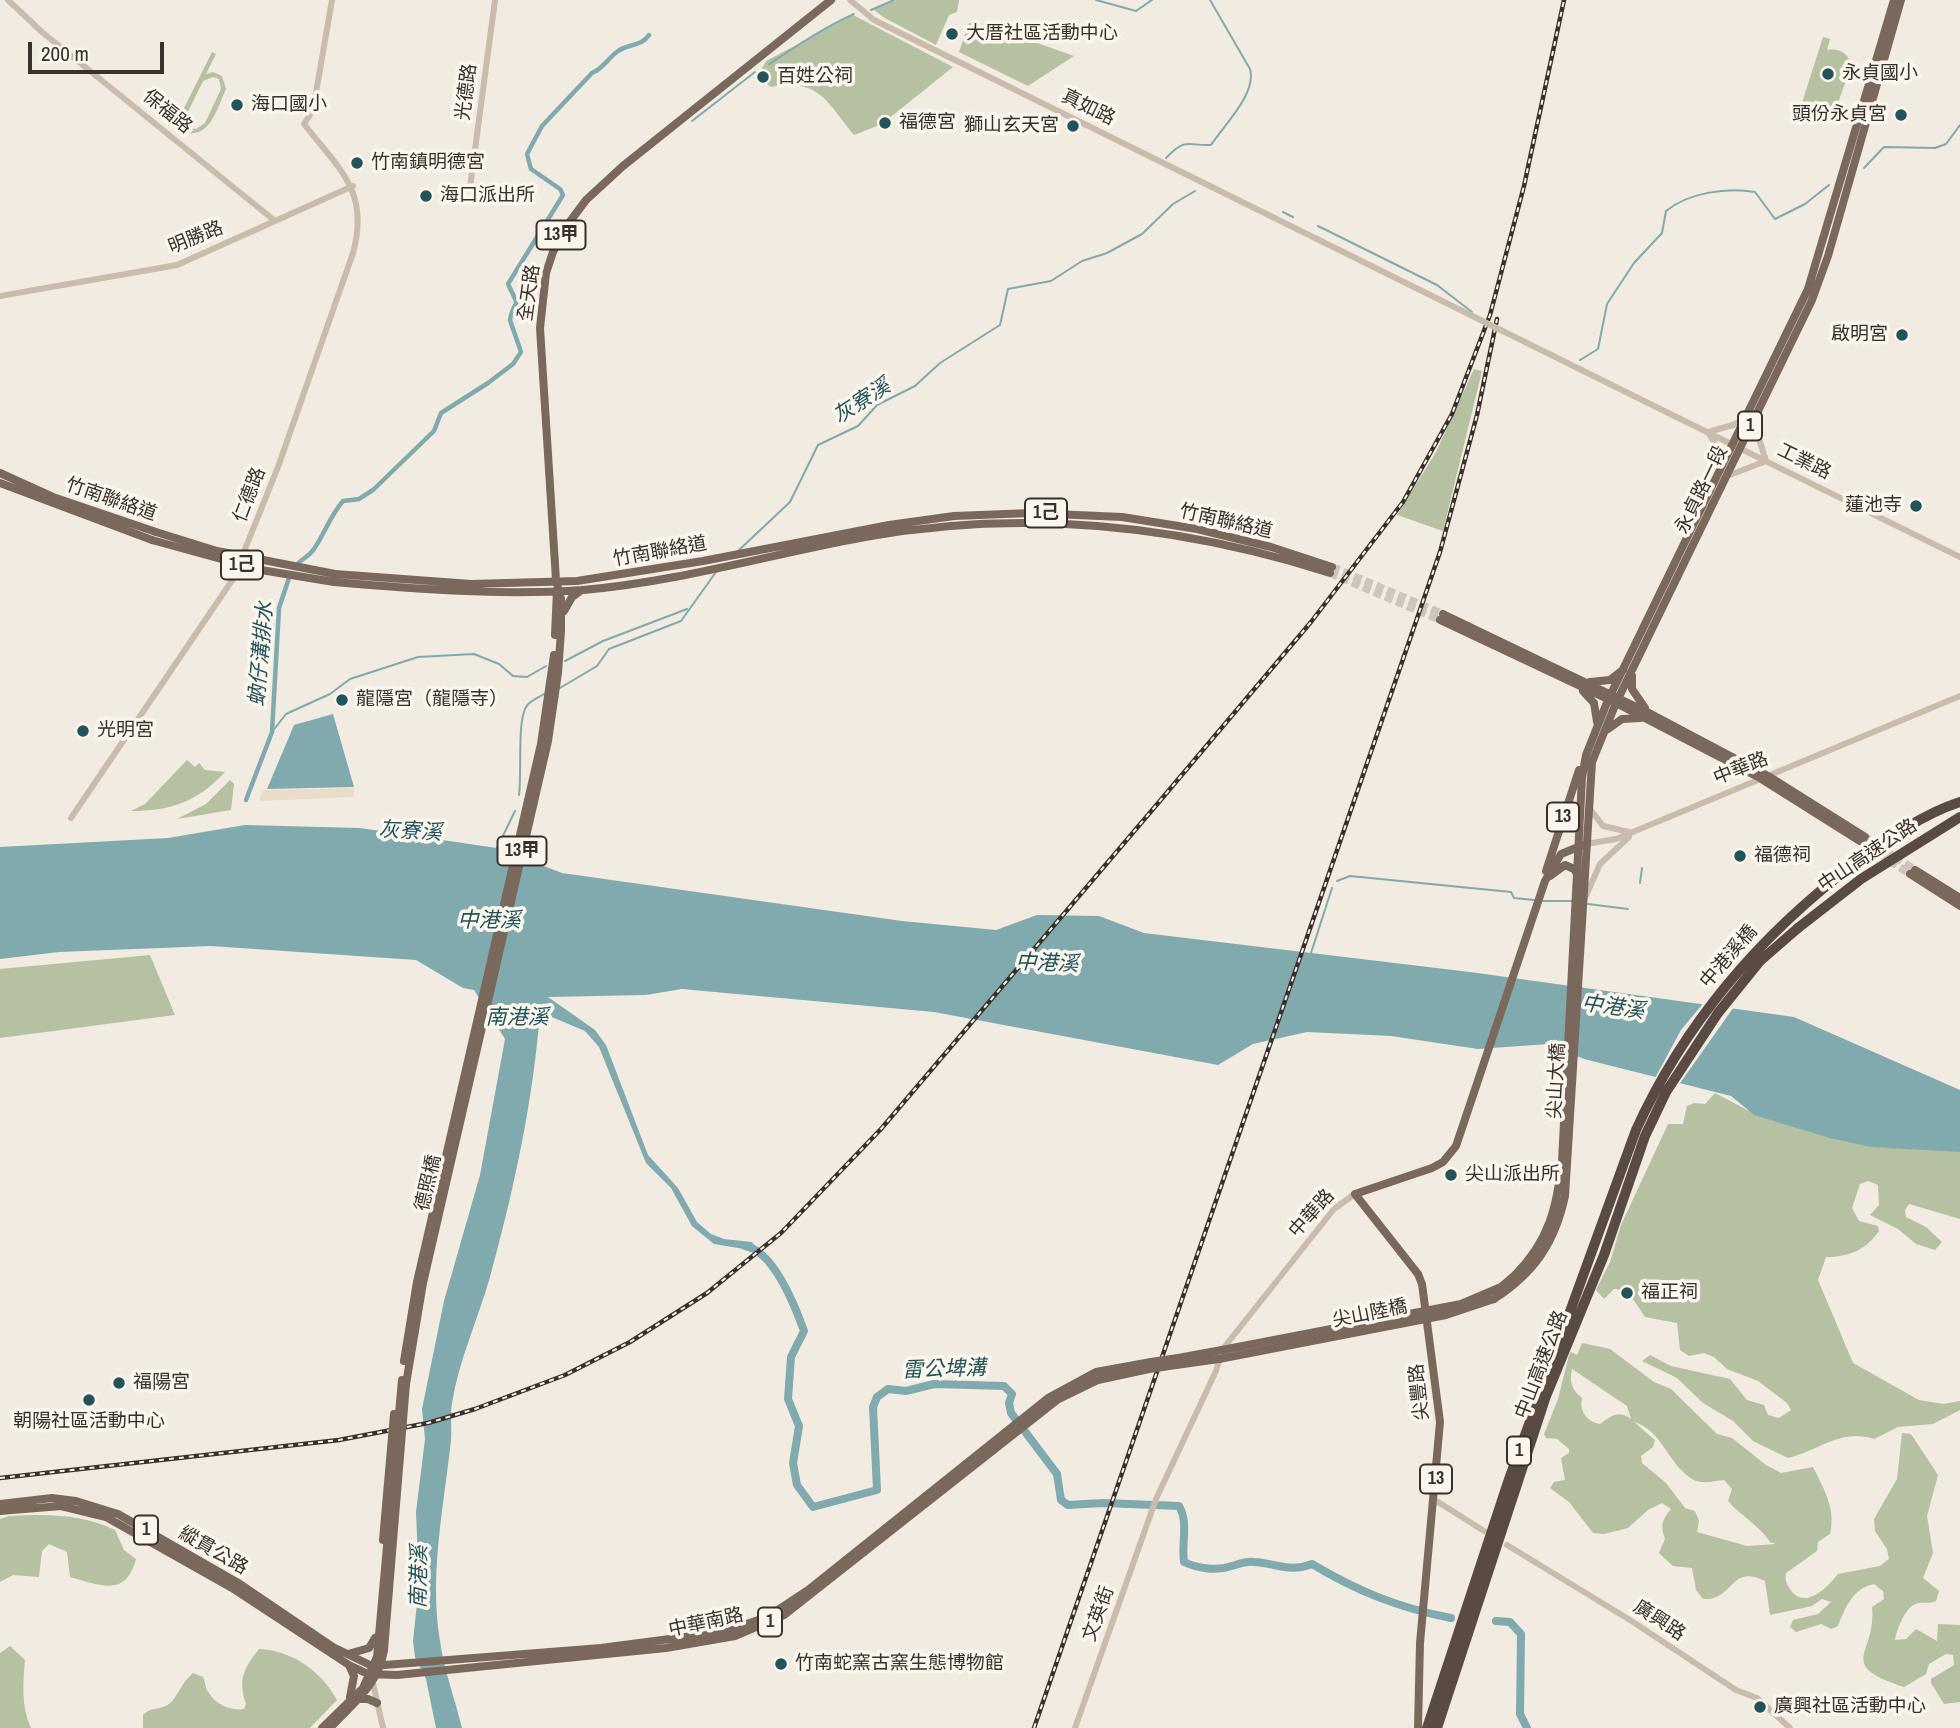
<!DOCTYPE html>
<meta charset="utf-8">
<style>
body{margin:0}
#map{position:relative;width:1960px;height:1728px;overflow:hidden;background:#f2ebe1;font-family:"Archivo Narrow",sans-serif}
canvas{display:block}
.scale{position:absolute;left:28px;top:42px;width:136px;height:32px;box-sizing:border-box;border:4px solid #39302b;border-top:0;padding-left:9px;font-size:21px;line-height:24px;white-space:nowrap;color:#39302b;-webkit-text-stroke:5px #faf5ed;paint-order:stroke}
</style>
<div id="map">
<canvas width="1960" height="1728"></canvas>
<div class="scale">200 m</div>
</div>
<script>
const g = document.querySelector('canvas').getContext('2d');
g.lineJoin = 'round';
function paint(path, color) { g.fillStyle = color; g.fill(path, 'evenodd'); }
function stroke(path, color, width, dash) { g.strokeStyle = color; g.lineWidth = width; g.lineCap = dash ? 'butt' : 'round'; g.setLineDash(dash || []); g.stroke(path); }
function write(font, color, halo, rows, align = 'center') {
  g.font = font + ' "Archivo Narrow","Noto Sans TC",sans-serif'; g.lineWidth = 7; g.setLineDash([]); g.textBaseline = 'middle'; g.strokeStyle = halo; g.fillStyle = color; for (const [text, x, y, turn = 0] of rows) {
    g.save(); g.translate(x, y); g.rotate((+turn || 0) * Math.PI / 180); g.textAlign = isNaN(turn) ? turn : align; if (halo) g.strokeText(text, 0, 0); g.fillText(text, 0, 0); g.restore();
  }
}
paint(new Path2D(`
 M897,0H959L957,12L949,15L936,45L883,17L873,9Z
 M853,15L953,67L882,124L854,135C826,101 819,78 771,87L763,81L761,70L766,61Z
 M969,23L1006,32L1074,56L1028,86L959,52Z
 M1823,37L1830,39L1827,50C1840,48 1850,54 1851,67L1836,108L1824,111L1810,102L1807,111L1800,109Z
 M212,52L216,54L206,74L213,72L222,76L226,89C218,106 211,137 187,133L182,124H176ZM213,77L219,79L221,89L205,123L196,129L189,128L187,114L203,81Z
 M1474,369L1482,371L1443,531L1397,515L1436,452Z
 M187,760L195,767L199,763L205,770L225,772C197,802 171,811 131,811L145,804Z
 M230,780L234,784L231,810L177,819L206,804Z
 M150,955L175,1015L0,1038V969Z
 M1715,1093L1751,1112L1960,1147V1219L1909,1204L1905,1210L1906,1217L1926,1227L1942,1242L1935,1250L1916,1244L1898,1229L1870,1215L1879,1205L1878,1185L1868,1181L1860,1184L1852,1208L1859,1221L1878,1226L1879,1231C1866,1250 1849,1257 1826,1257L1818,1280L1853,1363L1919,1400L1943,1404L1960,1401V1410L1933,1424L1898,1427L1874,1439C1840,1428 1819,1451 1788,1458L1753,1441L1733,1421L1703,1403L1677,1378L1642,1361L1650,1355L1671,1366L1730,1379L1747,1400L1764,1405L1768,1415L1779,1418L1791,1410L1787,1403L1758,1381L1727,1369L1714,1357L1704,1353L1689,1356L1680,1350L1677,1323L1645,1317C1637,1305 1630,1290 1614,1289L1604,1299L1596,1290L1610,1262L1621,1225L1668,1124H1683L1687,1106L1694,1103L1705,1104Z
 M1582,1343L1610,1349L1654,1382L1671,1389L1717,1434L1732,1438L1766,1465L1781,1473L1813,1467C1824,1489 1836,1509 1830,1534L1818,1542L1817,1551L1786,1573C1785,1580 1786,1583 1790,1589C1804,1611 1827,1588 1838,1574L1880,1566L1889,1559L1887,1549L1875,1531L1874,1519L1897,1479L1902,1433L1911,1434L1938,1475L1927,1516L1933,1553L1923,1578L1939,1591L1936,1601C1929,1604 1926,1602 1919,1603C1906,1604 1897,1629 1895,1640L1906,1639L1916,1629L1937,1641L1938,1624L1960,1625V1702L1944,1704L1931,1683V1679L1954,1665L1953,1655L1946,1654L1929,1664L1926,1674L1904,1687C1834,1664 1877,1655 1872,1607L1884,1599L1883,1591L1874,1584C1853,1588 1845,1608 1838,1626L1831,1629L1821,1624L1796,1632L1790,1627L1793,1620L1818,1614L1831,1602L1822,1599L1812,1606L1770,1615L1765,1581C1730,1563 1734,1601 1703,1599L1696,1590L1692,1568L1673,1566L1659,1553L1665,1539C1660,1525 1662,1520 1671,1509L1662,1503L1648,1510L1628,1528L1604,1534L1593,1533L1569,1502L1550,1488L1554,1482L1565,1480L1561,1458L1569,1453V1449L1557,1439L1546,1438L1544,1434L1558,1399L1569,1355L1571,1352L1577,1355ZM1572,1369L1627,1406L1631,1419C1618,1410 1613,1415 1600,1424C1587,1422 1579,1411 1582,1398C1572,1390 1569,1382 1572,1369ZM1634,1422C1662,1430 1668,1464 1692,1479C1701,1485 1714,1481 1724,1480L1732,1489L1728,1501C1741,1516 1760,1526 1770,1542L1776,1544L1747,1546L1697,1532L1699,1521L1695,1511L1685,1508L1666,1483L1642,1463L1641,1456L1653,1447L1655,1440Z
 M9,1516C46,1514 81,1514 115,1530L124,1550L136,1559C126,1598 100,1585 70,1577L67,1552L49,1544L42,1551L39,1577L13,1575L0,1582V1519Z
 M10,1646L25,1660C23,1684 21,1706 31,1728H0V1653Z
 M259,1649C292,1650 322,1672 337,1700L310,1728H143V1715C150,1707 161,1710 169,1704C179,1696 180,1684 193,1673L203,1677C206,1683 205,1689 209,1693C216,1705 231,1711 244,1709L246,1704C238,1680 243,1669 259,1649Z`), '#b5c1a1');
paint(new Path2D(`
 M354,788V797L259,801L263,790Z`), '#e9ddc9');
paint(new Path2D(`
 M333,714L354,787L267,789L294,725Z
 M245,825L360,828L497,848L562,873L902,921L996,930L1037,915L1099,916L1144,933L1470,972L1794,1017L1960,1090V1152L1871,1147L1830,1138L1754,1115L1731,1096L1584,1059L1548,1044L1478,1049L1391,1036L1307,1032L1253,1044L1218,1065L934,1012L682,989L646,995L548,997L595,1030L606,1045L648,1155L678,1188L697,1222L711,1234L724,1239L752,1242L755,1247L750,1250L714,1244L692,1226L671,1188L646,1163L599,1047L585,1031L540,1012C533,1102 514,1189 490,1277C478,1319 459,1360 452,1403C450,1415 452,1428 451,1440C444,1506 429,1574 440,1641C444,1670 455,1699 462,1728H436L426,1679L415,1657L413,1641L419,1585L416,1512L425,1439L422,1409L444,1301L480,1175L505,1039L474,990L463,988L416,960L211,946L59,952L0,959V847L168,838Z`), '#81aaae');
paint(new Path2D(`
 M1706,1000L1736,1004L1678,1086L1654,1080L1681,1030Z`), '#f2ebe1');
stroke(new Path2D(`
 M1096,0L1136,11L1152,0
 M871,10L894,0
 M769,64C797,46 823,28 854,14
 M692,121L755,72
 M1166,158C1186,137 1187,146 1211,145C1225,124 1257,93 1250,69L1210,0
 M1864,168L1884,147L1935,148L1946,144L1960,125
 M1283,212L1293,217
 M1318,226L1437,285L1472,312
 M1580,360L1598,349L1607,304L1634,263L1662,233L1666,211C1688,193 1726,187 1755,192L1775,219L1805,204L1829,185
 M738,551L790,502L818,445L858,426L877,405L915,386L940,363L1000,325L1008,289L1051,281L1082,261L1107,253L1142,234L1173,204L1195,191
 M565,661L603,641L687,609
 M560,688L597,666L609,649L681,621L716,572
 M272,732L286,714L330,694L350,679L418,657L474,654L499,664L513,676L527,677L546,666
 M519,795C522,773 517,722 526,707C529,701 538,698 544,694
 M497,848L515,811
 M1337,881L1350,876L1511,892L1514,898L1534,900
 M1640,883L1642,868
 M1543,901H1572
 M1588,904L1628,909
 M1311,953L1332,888`), '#81aaae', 2);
stroke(new Path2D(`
 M294,568C300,559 309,557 314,549C325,533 330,516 343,501L359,499L373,490L434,431L441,413L488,383L513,364L521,352L510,320C515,294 522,314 508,284L563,195L560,189L531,169L527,154L542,126L592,73C603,69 608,58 618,51C628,44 642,46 649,35
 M246,800L272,732L279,608L290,575`), '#81aaae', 4.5);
stroke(new Path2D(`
 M745,1246C774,1251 795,1306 804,1331L791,1357L788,1399L799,1426L793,1463L797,1485L813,1507L877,1490L873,1407L877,1397L888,1389L906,1391L934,1384L1004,1386L1012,1394L1009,1403L1011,1413L1057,1474L1061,1500L1068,1505L1103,1503L1179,1506C1189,1523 1181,1543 1184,1562C1199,1569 1217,1571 1232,1566C1239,1564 1246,1561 1254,1562C1276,1563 1290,1573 1312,1564C1357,1591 1399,1608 1451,1618
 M1496,1621L1510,1622L1521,1634L1520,1714L1527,1728`), '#81aaae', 8);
stroke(new Path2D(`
 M1332,567L1443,614
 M1330,573L1440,620
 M1865,837L1915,870
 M1860,841L1910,874`), '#cdc6bd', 8, [8, 4]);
stroke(new Path2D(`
 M8,0L42,32L275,221
 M850,0L874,20L1317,239
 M470,187L495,0
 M0,296L177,265L353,186
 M1634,396L1960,557
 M1720,468L1717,447L1708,432L1733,425L1746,418
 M1727,476L1766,461L1753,420
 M1590,809L1603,826L1629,832
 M71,818L233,579L278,467L353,253C370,191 339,169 304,124L313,110L332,0
 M1586,844L1616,839L1960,696
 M1585,898L1600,864L1629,837
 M1435,1500L1484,1531
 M1507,1545L1630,1620L1736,1690L1757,1698L1790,1728
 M372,1679L383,1728
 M1075,1728L1156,1499L1216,1371L1222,1350L1334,1209L1355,1194`), '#cabcad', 6);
stroke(new Path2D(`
 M0,473L53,497L156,532
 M0,483L152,540
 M335,574L471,584L577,581L703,561L889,525L954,516L1031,513L1122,517L1197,529L1271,547L1332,567
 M334,582C417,589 500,596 583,590C678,582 771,554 865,537C1023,509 1177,524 1330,573
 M564,611L572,597L582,590
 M1443,614L1649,713L1768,776L1865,837
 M1440,620L1616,703L1760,778L1860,841
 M555,635L557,590
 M1632,676V689L1645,708
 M1590,682L1610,680L1623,670
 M1583,691L1594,703L1597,722
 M1608,729L1622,719L1641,718
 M1915,870L1960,898
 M1546,871L1579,770
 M1910,874L1960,906
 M1550,876L1565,865L1574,869L1577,874
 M1515,1275C1549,1241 1557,1207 1562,1161L1582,778L1586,755L1608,700L1808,289L1894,0
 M1494,1299C1534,1273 1555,1243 1565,1196L1592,762L1616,703L1812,300L1828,256L1901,0
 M1178,1358L1222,1350
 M404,1361L417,1282L541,744L554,655
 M1176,1365L1219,1359
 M406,1384L423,1283L548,741L558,673L561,631V599L556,580L540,328L546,273L553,252L563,231L586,200L623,166L831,0
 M0,1504L52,1498L76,1501L118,1514L240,1584L333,1647L372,1666L601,1648L723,1632L767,1617L808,1590L1048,1398L1096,1372L1151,1362
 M0,1511L61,1506L106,1517L232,1588L349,1665L368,1674L397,1675L666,1648L735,1636L784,1615L1057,1400L1098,1380L1149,1369
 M348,1654L369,1648L375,1638
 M349,1665L354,1676L350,1697
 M359,1699H368L377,1703
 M330,1728C353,1703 378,1686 384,1650
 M1418,1728L1420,1643L1440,1422L1422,1284L1418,1274L1355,1194L1432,1168L1443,1162L1456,1146L1545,881L1561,854L1583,845`), '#7a685d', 8);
stroke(new Path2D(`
 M1427,1728L1508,1482L1636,1130C1686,1020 1762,933 1858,861C1889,838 1923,814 1960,802
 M1437,1728L1546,1396L1604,1255L1645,1136L1666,1092L1718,1013L1760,961L1798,928`), '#594b43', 10);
const rail = new Path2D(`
 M0,1478L339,1440L428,1423L475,1409L565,1375L630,1342L707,1293L781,1233L881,1129L1159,802L1311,622L1403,502L1452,414L1490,315L1524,186L1564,0
 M1034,1728L1440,552L1477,415L1497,319`);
stroke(rail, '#39302b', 4.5);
stroke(rail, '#faf5ed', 2, [5]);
stroke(new Path2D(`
 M1317,239L1634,396`), '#cabcad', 6);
stroke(new Path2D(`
 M156,532L217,551L335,574
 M152,540L261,570L334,582
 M1222,1350L1461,1304L1501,1287L1515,1275
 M1219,1359L1446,1315L1494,1299
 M1151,1362L1178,1358
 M1149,1369L1176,1365
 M383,1540L394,1414
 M384,1650L406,1384
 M322,1728L363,1688L377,1657L402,1380`), '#7a685d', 8);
stroke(new Path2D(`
 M1798,928L1861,879L1960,817`), '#594b43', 10);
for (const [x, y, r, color] of [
 [952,34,7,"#225359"],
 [1828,74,7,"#225359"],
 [763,77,7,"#225359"],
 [237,105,7,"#225359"],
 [1901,115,7,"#225359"],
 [885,123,7,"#225359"],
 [1073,126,7,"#225359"],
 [357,163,7,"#225359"],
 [426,196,7,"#225359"],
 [1902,335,7,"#225359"],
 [1916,506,7,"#225359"],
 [342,700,7,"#225359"],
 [83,731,7,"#225359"],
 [1740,856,7,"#225359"],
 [1451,1175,7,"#225359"],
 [1627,1293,7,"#225359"],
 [119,1383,7,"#225359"],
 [89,1400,7,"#225359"],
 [781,1664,7,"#225359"],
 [1760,1707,7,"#225359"]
]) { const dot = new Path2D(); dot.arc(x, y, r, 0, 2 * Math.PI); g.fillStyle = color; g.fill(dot); stroke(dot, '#faf5ed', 2.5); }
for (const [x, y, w] of [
 [561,235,49],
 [1750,426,24],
 [1046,513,42],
 [242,565,42],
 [1563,817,32],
 [522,851,49],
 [1519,1451,24],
 [1436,1479,32],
 [146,1530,24],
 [770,1622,24]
]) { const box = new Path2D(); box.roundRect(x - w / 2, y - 14.5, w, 29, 5); g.fillStyle = '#faf5ed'; g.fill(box); stroke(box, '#39302b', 2); }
write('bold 18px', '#39302b', null, [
 ["13甲",561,235],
 ["1",1750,426],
 ["1己",1046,513],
 ["1己",242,565],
 ["13",1563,817],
 ["13甲",522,851],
 ["1",1519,1451],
 ["13",1436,1479],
 ["1",146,1530],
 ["1",770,1622]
]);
write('19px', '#39302b', '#faf5ed', [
 ["大厝社區活動中心",966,34],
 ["永貞國小",1842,74],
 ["百姓公祠",777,77],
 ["海口國小",251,105],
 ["頭份永貞宮",1887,115,"right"],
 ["福德宮",899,123],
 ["獅山玄天宮",1059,126,"right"],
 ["竹南鎮明德宮",371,163],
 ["海口派出所",440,196],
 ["啟明宮",1888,335,"right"],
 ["蓮池寺",1902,506,"right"],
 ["龍隱宮（龍隱寺）",356,700],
 ["光明宮",97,731],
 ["福德祠",1754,856],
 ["尖山派出所",1465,1175],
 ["福正祠",1641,1293],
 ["福陽宮",133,1383],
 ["朝陽社區活動中心",89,1422,"center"],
 ["竹南蛇窯古窯生態博物館",795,1664],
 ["廣興社區活動中心",1774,1707]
], 'left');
write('19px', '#39302b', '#faf5ed', [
 ["光德路",467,92,-83],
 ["真如路",1088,108,26],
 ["保福路",167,112,39],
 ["明勝路",196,238,-22],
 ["全天路",530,293,-82],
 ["工業路",1804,462,26],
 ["永貞路一段",1702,490,-64],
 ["仁德路",250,495,-69],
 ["竹南聯絡道",111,500,19],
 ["竹南聯絡道",1226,522,13],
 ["竹南聯絡道",660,552,-10],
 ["中華路",1741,769,-22],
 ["中山高速公路",1868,856,-34],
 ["中港溪橋",1729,957,-49],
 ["尖山大橋",1557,1081,-87],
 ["德照橋",429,1183,-77],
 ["中華路",1312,1214,-48],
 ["尖山陸橋",1370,1314,-11],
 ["中山高速公路",1542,1365,-69],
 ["尖豐路",1420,1392,-96],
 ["縱貫公路",213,1551,30],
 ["文英街",1099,1614,-70],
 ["廣興路",1659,1621,33],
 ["中華南路",706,1623,-12]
]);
write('italic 21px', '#225359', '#faf5ed', [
 ["灰寮溪",862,402,-33],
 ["蚋仔溝排水",262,654,-85],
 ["灰寮溪",410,832,3],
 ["中港溪",489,921],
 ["中港溪",1047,964,2],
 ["中港溪",1613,1008,8],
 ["南港溪",517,1018],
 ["雷公埤溝",944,1370,-2],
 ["南港溪",420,1577,-89]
]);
</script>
